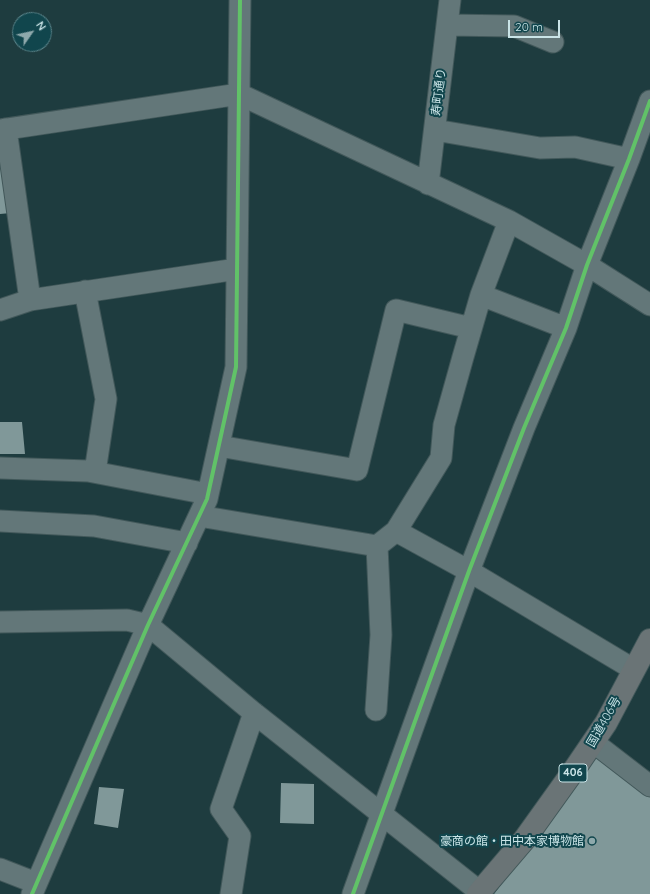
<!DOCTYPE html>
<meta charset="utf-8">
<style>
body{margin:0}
#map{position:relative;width:650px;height:894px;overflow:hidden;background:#1e3c3f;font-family:Quicksand,sans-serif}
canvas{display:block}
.north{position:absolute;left:12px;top:12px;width:40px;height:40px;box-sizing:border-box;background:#11464d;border:1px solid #5b858b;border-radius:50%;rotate:56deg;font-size:11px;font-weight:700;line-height:16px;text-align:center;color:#cae4e7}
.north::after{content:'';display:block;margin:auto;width:14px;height:18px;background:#8ea9ac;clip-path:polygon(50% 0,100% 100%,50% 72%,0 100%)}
.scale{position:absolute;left:508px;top:20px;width:52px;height:18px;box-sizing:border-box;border:2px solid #cae4e7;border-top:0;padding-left:5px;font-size:12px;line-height:14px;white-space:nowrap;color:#cae4e7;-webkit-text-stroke:3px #11464d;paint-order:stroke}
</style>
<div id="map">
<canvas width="650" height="894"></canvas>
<div class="north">N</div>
<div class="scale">20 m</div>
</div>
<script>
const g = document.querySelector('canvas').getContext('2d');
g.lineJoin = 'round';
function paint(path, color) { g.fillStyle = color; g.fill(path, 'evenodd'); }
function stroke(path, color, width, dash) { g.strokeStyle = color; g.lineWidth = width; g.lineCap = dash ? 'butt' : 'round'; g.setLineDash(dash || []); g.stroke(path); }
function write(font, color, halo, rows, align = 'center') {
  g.font = font + ' Quicksand,"Noto Sans JP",sans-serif'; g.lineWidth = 4; g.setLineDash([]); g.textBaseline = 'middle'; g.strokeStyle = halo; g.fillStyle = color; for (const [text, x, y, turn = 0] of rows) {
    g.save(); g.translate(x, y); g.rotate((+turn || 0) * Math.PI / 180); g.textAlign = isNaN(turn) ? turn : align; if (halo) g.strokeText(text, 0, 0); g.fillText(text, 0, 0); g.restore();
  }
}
paint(new Path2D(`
 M0,148L11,213L0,214Z
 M0,422H22L25,454H0Z
 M601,751L650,789V894H494Z
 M281,783L314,784V824L280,823Z
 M99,787L124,789L118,828L94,824Z`), '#809899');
const minor = new Path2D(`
 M447,25L514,26L553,42
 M6,129L30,300L237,269
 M0,130L239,94L509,221L587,265L650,305
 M435,130L540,148L575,147L629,159
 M428,184L450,0
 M85,291L106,399L95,472
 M481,295L566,328
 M0,310L30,300
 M219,446L357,470L396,310L471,328
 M0,468L88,471L208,494
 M199,516L377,546L396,531L469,571L633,669
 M0,521L94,526L187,543
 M396,531L441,458L444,425L463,357L481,295L509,221
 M0,622L127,620L148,625L254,713L480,892
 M376,710L381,635L377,546
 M593,742L650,786
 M0,869L36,883
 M32,894L148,625L207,499L236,367L240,0
 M231,894L240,836L221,809L254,713
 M353,894L469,571L524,428L566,328L587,265L629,159L650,101`);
const highway = new Path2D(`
 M478,894L524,840L572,773L606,723L650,640`);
stroke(minor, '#42585a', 23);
stroke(highway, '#42585a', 24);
stroke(minor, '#637779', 21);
stroke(highway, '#6a7476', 22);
stroke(new Path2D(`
 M32,894L148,625L207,499L236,367L240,0
 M353,894L469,571L524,428L566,328L587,265L629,159L650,101`), '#61c268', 4);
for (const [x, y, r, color] of [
 [592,841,4,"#8ea9ac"]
]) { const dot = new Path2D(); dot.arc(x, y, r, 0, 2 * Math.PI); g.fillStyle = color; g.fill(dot); stroke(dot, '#11464d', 1.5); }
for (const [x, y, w] of [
 [573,773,28]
]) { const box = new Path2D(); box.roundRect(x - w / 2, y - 9, w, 18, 3); g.fillStyle = '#11464d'; g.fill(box); stroke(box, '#cae4e7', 1); }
write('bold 11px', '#cae4e7', null, [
 ["406",573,773]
]);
write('12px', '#cae4e7', '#11464d', [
 ["寿町通り",439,92,-83],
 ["国道406号",604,722,-60]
]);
write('12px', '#cae4e7', '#11464d', [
 ["豪商の館・田中本家博物館",584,841]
], 'right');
</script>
